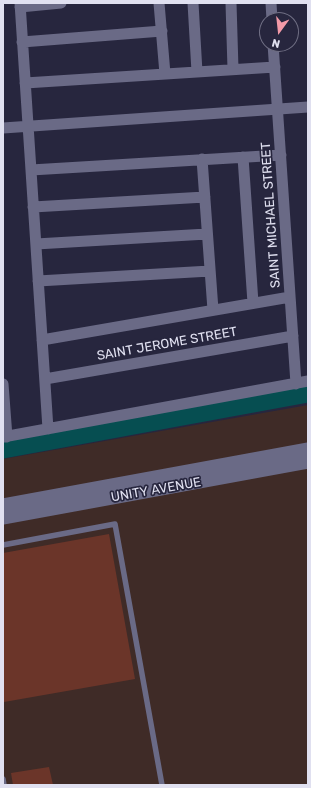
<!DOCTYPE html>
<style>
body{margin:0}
#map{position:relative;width:311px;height:788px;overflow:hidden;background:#27263e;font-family:Rubik,sans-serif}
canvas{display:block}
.frame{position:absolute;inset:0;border:4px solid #e0e0f0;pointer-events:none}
.north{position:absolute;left:259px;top:12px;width:40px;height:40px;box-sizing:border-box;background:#27263e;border:1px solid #717085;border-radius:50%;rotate:195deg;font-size:11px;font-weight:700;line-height:16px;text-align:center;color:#e0e0f0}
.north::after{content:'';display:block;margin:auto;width:14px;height:18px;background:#f39aa8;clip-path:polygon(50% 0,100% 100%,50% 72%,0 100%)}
</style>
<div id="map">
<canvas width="311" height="788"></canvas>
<div class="frame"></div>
<div class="north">N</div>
</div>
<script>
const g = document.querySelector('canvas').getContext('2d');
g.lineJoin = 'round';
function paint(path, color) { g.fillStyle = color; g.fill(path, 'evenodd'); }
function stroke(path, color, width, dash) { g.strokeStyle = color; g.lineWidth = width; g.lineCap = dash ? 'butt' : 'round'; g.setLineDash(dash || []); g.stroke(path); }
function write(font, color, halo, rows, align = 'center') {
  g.font = font + ' Rubik,sans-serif'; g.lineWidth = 3.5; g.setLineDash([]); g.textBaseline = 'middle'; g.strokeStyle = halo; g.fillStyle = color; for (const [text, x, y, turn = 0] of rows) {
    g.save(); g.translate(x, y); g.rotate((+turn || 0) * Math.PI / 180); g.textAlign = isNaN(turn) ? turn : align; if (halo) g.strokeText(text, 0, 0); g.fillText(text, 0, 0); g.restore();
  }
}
paint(new Path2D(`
 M308,405V785H3V459Z`), '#3f2b27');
stroke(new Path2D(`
 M3,448L308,392`), '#064e51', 21);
paint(new Path2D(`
 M109,534L135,679L4,702L3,553Z
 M49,767L53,785H13L11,773Z`), '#6b3529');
stroke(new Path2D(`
 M3,545L115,524L162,785
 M3,779L4,785`), '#6a6a86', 5.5);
stroke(new Path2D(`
 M20,3L48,429
 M159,3L165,74
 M193,3L197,72
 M231,3L233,69
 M271,3L272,20
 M20,7L61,3
 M22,42L162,31
 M273,44L296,384
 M25,83L275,67
 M3,128L308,107
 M243,157L253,303
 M202,159L213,310
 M31,170L281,155
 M33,207L205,197
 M36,244L207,234
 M38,281L210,271
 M42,340L290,297
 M45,379L293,336
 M3,384L7,437
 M3,437L308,381`), '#6a6a86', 11);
stroke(new Path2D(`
 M3,505L308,449
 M3,518L308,462`), '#6a6a86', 13);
write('13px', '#e0e0f0', '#27263e', [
 ["SAINT MICHAEL STREET",271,215,-94],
 ["SAINT JEROME STREET",167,344,-10],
 ["UNITY AVENUE",156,490,-10]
]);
</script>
